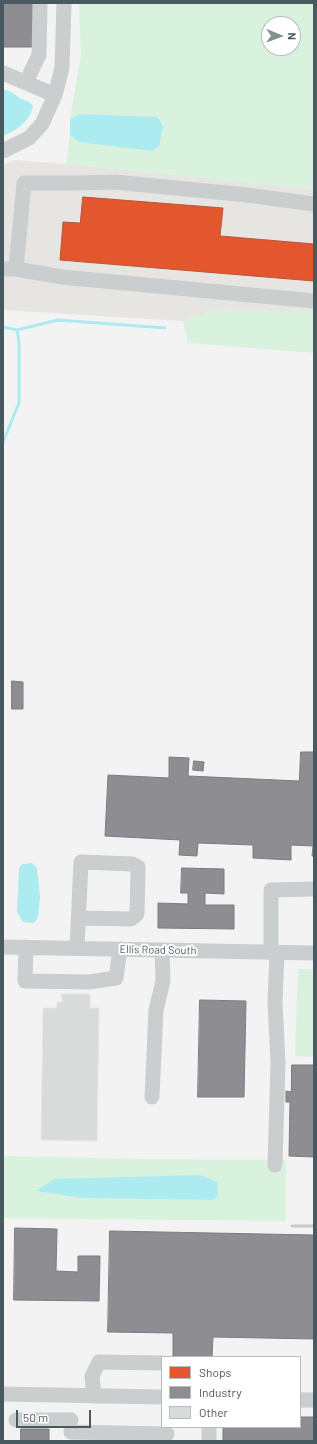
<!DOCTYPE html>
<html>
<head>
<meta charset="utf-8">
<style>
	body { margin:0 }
	#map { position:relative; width:317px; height:1444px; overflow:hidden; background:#f3f3f3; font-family:Barlow,sans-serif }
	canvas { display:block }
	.frame { position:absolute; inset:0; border:4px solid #495960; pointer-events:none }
	.legend { position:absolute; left:161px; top:1356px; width:140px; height:72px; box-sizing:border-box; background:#fff; border:1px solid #b6bdbf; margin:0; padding:5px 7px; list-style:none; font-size:12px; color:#495960 }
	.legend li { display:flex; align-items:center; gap:8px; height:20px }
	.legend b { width:20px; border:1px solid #b6bdbf }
	.north { position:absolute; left:261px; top:16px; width:40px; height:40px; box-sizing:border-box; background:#fff; border:1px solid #b6bdbf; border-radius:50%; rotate:91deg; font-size:11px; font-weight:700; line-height:16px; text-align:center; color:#495960 }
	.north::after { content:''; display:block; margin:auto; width:14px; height:18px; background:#848f93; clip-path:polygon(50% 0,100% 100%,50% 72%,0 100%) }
	.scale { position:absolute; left:16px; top:1410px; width:75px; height:18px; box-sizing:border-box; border:2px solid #495960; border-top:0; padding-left:5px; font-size:12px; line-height:14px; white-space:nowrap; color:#495960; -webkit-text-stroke:3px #fff; paint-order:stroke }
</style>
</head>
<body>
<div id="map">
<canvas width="317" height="1444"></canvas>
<div class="frame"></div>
<ul class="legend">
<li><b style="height:11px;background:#e4572e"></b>Shops</li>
<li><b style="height:11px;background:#8d8d92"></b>Industry</li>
<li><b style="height:11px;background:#d9dbdb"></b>Other</li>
</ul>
<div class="north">N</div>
<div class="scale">50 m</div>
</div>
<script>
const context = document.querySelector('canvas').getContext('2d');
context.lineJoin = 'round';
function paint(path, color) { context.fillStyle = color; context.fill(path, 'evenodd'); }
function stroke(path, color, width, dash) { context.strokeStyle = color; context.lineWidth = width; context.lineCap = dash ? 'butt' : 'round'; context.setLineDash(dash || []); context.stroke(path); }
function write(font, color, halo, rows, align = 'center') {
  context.font = font + ' Barlow,sans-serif'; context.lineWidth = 4; context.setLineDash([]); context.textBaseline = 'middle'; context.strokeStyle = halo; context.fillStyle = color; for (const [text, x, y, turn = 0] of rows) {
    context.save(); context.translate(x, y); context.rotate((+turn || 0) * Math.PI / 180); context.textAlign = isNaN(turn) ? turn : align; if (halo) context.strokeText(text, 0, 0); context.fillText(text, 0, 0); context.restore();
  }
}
paint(new Path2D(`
	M14,160L66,164L314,189V313L215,310L183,321L3,310V165Z`), '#e6e5e2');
paint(new Path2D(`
	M79,3H314V189L66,164L70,135L79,142L163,126L156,117L80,114L70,119L81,55ZM269,24H293V48H269Z
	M215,310L314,313V353L188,343L183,321Z
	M298,969H314V1057L295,1056Z
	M3,1156L137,1159L286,1160V1221L3,1218ZM36,1191L213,1200L83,1198Z`), '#d8f2de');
paint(new Path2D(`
	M3,89C10,91 13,93 18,97C23,101 29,100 33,106C30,121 17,130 3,136Z
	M80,114L157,117L163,126L159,146L152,151L79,142L70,135V119Z
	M32,863L37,868L40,897L38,917L34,923L23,922L17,912L19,868L22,864Z
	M200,1175L217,1182L218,1196L213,1200L83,1198L36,1191L55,1179Z`), '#acebf0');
const shops = new Path2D(`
	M83,197L223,208L220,236L314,244V281L60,260L63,222L80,223Z`);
paint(shops, '#e4572e');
stroke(shops, '#b6583d', 1);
const industry = new Path2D(`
	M3,3H34L33,47H3Z
	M12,681L23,682V709H12Z
	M301,752H314V856H312L313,846L291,845V860L253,858V845L198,843L197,856L179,855L180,840L105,836L108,775L169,778V757L189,758L188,776L299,781Z
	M194,761L204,762L203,771L193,770Z
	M182,868L224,869V894L205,893V905H234V929L158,928V903L188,904V893H181Z
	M200,1000L246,1001L244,1097H198Z
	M292,1065H314V1157L289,1156L290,1102H286V1091L291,1092Z
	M15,1228L57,1229L56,1271L78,1272V1256H100L99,1301L14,1300Z
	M110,1231L314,1235V1339L213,1337L212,1357L173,1356V1333L108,1332Z
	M300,1417H314V1441H223V1427H300Z
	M21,1429H49V1441H21Z`);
paint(industry, '#8d8d92');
stroke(industry, '#797d83', 1);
stroke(new Path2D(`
	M3,327L17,330L19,342V403L3,442
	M17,330L58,320L165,328`), '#acebf0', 3);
const building = new Path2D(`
	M62,994H90V1008H99L97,1141L41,1140L43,1008H57V1002H62Z`);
paint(building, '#d9dbdb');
stroke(building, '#e4e5e6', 1);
stroke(new Path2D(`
	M3,73L55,95
	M26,82L39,55L40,3
	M3,151L29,138L42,124L55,95L62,68L64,3
	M3,269H16L62,277L314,301
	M16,269L24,183H75L115,182L247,195L314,204
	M3,947L314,953
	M26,947L25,981L89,982L116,978L120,949
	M77,948L81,862L132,864L138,867L137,914L131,919L79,918
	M271,953V890L314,889
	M152,1097L156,1010L163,981L162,950
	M275,1165L278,1063L275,1002L277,953
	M3,1394L162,1397
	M94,1396L92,1376L99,1362L162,1363
	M300,1400H314
	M16,1420H71
	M71,1432L167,1434
	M209,1441V1427`), '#cacecf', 15);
stroke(new Path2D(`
	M292,1226H314`), '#c6c8c9', 3);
write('11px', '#495960', '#fff', [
	["Ellis Road South",158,950,1]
]);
</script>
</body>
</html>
